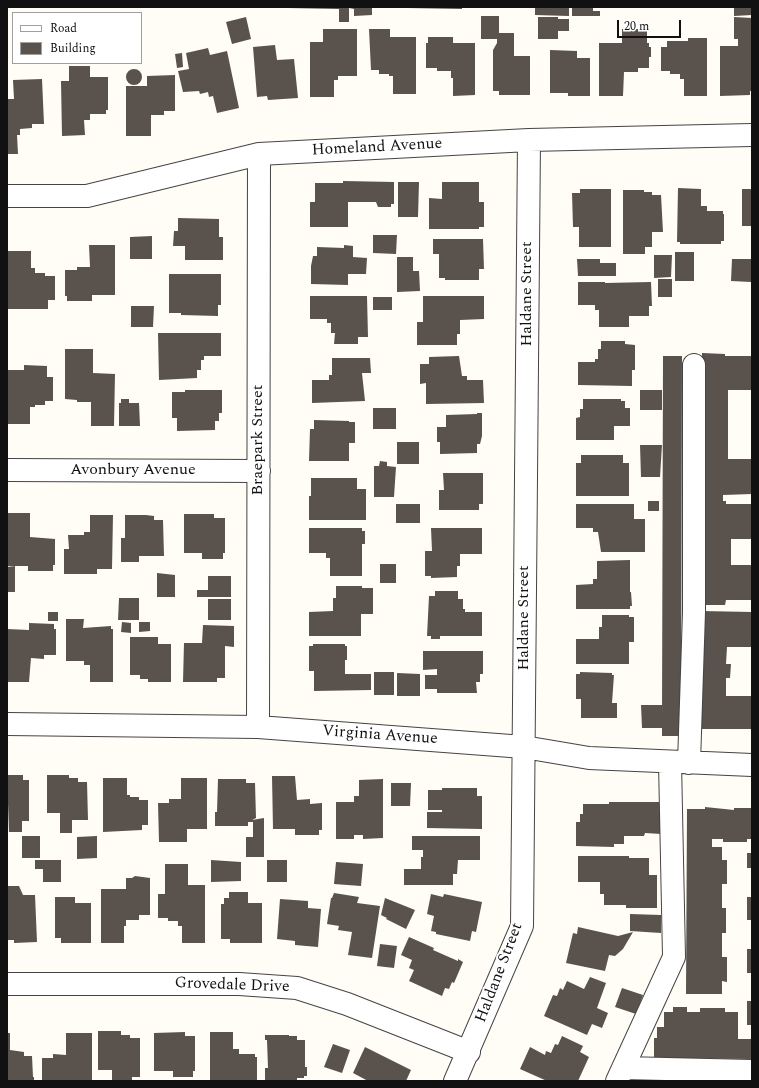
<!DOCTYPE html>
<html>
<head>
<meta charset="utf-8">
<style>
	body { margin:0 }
	#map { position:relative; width:759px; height:1088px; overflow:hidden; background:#fffdf5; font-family:Spectral,serif }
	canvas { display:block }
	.frame { position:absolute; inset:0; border:8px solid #111; pointer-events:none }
	.legend { position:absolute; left:12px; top:12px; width:130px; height:52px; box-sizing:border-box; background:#fff; border:1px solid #a0a0a0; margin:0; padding:5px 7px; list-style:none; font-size:12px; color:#111 }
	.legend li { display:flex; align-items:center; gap:8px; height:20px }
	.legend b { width:20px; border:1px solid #a0a0a0 }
	.scale { position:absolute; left:617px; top:20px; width:64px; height:18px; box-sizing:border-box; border:2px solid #111; border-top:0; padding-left:5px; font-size:12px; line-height:14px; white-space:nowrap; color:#111; -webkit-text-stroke:3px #fff; paint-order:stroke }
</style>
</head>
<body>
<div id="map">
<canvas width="759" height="1088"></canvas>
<div class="frame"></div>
<ul class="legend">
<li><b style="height:5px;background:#fff"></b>Road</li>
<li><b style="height:11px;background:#5a524d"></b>Building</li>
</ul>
<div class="scale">20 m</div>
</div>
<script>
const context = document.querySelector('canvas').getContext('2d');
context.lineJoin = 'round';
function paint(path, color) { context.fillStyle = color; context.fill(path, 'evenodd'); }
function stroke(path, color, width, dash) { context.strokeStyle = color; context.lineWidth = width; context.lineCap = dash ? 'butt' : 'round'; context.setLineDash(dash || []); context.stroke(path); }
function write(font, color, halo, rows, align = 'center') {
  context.font = font + ' Spectral,serif'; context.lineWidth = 4; context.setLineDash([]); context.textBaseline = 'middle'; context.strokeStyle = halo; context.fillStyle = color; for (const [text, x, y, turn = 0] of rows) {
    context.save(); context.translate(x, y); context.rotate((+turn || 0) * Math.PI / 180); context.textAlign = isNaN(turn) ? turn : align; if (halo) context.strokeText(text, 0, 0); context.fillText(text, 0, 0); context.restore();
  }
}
paint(new Path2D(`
	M236,7H372V15L354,16V9L349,8V22H339V9Z
	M407,7H462V9L407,8Z
	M535,7H569V16L535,15Z
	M572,7H593V11H600V16H572Z
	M734,7H752V15L734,16Z
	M481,16H499V33H514V56H530V95H499V91H493V50L497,43V39H481Z
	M246,17L251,39L232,44L226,22Z
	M538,17H558V19H569V31H558V39H538Z
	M734,17L752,18V91H750V95L720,96V46H738V39H734Z
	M323,29H357V76H338V80H334V97H310V42H323Z
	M369,29H390V37H416V94H393V76H389V74H379V70H371Z
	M622,29H647V43H649V47H651V57H649V68H638V72H624L623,96H599V43H622Z
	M428,37H453V43H475V95L453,96V78H451V71H437V68H426V43H428Z
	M688,38H707V96H684V79H680V74H670V71H661V47H667V41H688Z
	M275,45L277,60L294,59L298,98L268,100L267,96L257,97L253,47Z
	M208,48L210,55L227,51L239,108L217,113L213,96L209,97L208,92L200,94L199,91L183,92L178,71L189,69L186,53Z
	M550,50L577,51V58H590V96H568V93H550Z
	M182,53L183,67L177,68L175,54Z
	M69,66H90V77H108V110H106V114H90V120H84L85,135L62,136L61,81H69Z
	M126 77a8 8 0 1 1 16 0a8 8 0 1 1-16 0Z
	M175,75V111H164V115H151V136H126V86H147V76Z
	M42,79L44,124H32V128L20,129V135H17L18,154H7V99H14L13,80Z
	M343,181L394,182V204H391V207H378L376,202H348V227H310V202H315V183H343Z
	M398,182H419L418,217H398Z
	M442,182H479V202H484V227H479V229H429V198L442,199Z
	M678,188L701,189V206H707V211H723V214H724V241H721V244H680V242H677Z
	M580,189H611V247H579V227H573L572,193H580Z
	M742,189H752V226H742Z
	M623,190H644V192H652V195H661L663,232H652V247H645V254H623Z
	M178,218L219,219V237H223V260H185V246H173L174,231H178Z
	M373,235H397L396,254L373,253Z
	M152,236V259H130V237Z
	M433,239H483L484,269H479V280H445V278H439V254H433Z
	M89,245H115V295H92V301H67V296H65V270H77V267H90Z
	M344,245L353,246V257L367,258L366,274H348V285L311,284V266L313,256H317V247L344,248Z
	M8,251H31V268H35V273H45V276H55V300H48V309H8Z
	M675,252H694V281H675Z
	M654,255H672L671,277L654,278Z
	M397,257H413V271H419L420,291L397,292Z
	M577,259H600V263H616V276H578Z
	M732,259H752L751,282L731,281Z
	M169,274H221V305H218V316L181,315V313H169Z
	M658,279H672V297H658Z
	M578,282H605V283L651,282L652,306H649V316H629V327H599V310H595V305H578Z
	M310,296H367L368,337H358V344H334L335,333H331V323H327V319H310Z
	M423,296H484V319L460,320V334H457V345H417V322H423Z
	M373,297H392V310H373Z
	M131,306H154L153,327H131Z
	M158,333H221V356H204V360H201V370H197V378L159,380Z
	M601,341H625V344L635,345V370H632V386L578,385V362H595V359H598V349H601Z
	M65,349H93V373L115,374L114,426H91V402H77V400L65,399Z
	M702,353L725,354V356H752V390H728V459H752V494L723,495V501H726V504H752V539H731V565H752V600H726L725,605H704Z
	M459,356L462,376H467V380H483L484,403L426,404V383L420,384V364H429V357Z
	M663,356H682L681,736H662V728H642L641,705H662V720Z
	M332,358H370L371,373H362L365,401L312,403V380H329V375H332Z
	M24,365L47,366V377H53V401H45V405H35V407H30V424H7L8,370H24Z
	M185,390H222V413H219V421H215V430L177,431V418H172V392H185Z
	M640,390H662V410H640Z
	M121,399H129V403H139L140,426H119V403H121Z
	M583,399H621V401H625V408H630V426H614V440H576V418L580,417V409H583Z
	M373,408H396V429H373Z
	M477,413H482V436L480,444H477V453L440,454V442H437V427H446V415L477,414Z
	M314,420L349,421V422H355V443H349V461H309L310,429H314Z
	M397,442H419V464H397Z
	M640,445H662L660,477H641Z
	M581,455H623V463H629V496H576V463H581Z
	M380,461L387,462V466L396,467L394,497H374V466H379Z
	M443,473H483V504H479V510H439V490H444Z
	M311,478H357V489H366V520H309V496H311Z
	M648,501H659V511H648Z
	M396,504H420V523H396Z
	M576,504H634V519H645V552H601L598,532H593V528H576Z
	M7,513H30V537L55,539V565H53V571H28V566H7Z
	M184,514H214V518H225V553H223V559H202V553H184Z
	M90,515H113L112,569H97V574H64V549H69L68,535H84V532H90Z
	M125,515H146L154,516V520H163L164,556H139V562H121V538H125Z
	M309,528H362V531H365V544H362V576H330V558H326V553H309Z
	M431,528H482V554H460V566H457V577L431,578V576H425V551H432Z
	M630,560V592H631L632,606H630V609H576V585L593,584V579H597V561Z
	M380,564H396V583H380Z
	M15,566V592H7V567Z
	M157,573L175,575V597H157Z
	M208,576H231V597H197V590H208Z
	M336,586H362V588H373V614H361V636H309V612L333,611V598H336Z
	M435,591H458V599H463V609H465V612H482V636H440V639H431V636H427L429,596H435Z
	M119,598H139V620H118Z
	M208,599H231V620H208Z
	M701,611L752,612V647H727L726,664H731L730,678H726V696H752V729H700Z
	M48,612H58V621H48Z
	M602,615H629V617H634V642H629V664H576V639H599V627H602Z
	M66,619H84L83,628L111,626V629H113V682H90V665H84V661H66Z
	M122,622L131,623V633L121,632Z
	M139,622H150V631L139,632Z
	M29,623L54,624V629H56V655H44V659L31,658L29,682H7V629L29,630Z
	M203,625L234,626V647L225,646V678H217V682H183L184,643H202Z
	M130,637H158V644H171V682H148V679H140V675H130Z
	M313,644H345V646H347V660H345V674H371V690L314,691V671H309V646H313Z
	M423,651H483V674H480V682H476L477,693H437V689H425V675H437V669L423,670Z
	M374,672H394V695H374Z
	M580,672L612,673V675H614L612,703H617V718H581V699H576V674H580Z
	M397,673L420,674V696H397Z
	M7,775H23V780H29V821H22V832H9Z
	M47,775H69V778H78V782H87L88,820H72V833H60V813H47Z
	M272,776H295L297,800L310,799V804L322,803V830H319V835H295V829H273Z
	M103,778H127V795H130V797H139V800H148V825H142V830L103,832Z
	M181,778H207V829H187V842H159L158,803H169V799H181Z
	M218,779H246V783H255L256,818L252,820L264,818V857H246V837H253V822H248V826H215V812H217Z
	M383,779V838L363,839V835H354V839H336V802H354V796H359V780Z
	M391,783H411L410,806H391Z
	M442,788H477V796H482V829L427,828V812H442V810H428V790H442Z
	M609,802H661V834L645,833L644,836H624V844H614V847L576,846V822H580V814H583V804H609Z
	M705,807L734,810V808H752V839H747V842H723V839H712V847H722V860H727V884H722V908H726V933H722V957H727V982L722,981V994H686L687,809H705Z
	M22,836H40V858H22Z
	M97,836V858L77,859V837Z
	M412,836H480V860H458L457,874H453V885H404V869H421V857H423V850H412Z
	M747,853H752V868H747Z
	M578,856H629V858H649V875H657V908H626V905H604V894H600V882H578Z
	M35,860H61V882H43V869H35Z
	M211,860L241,862V881L211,882Z
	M267,860H287V882H267Z
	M336,862L363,864L361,886L334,884Z
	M165,864H188V885H205V943H182V926H178V921H168V918H158V894H165Z
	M135,876L150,878V915H139V920H126V926H124V943H101V889H126V878H132Z
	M7,886H19L23,895H35L37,942L14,943V940H7Z
	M229,892H248V903H262V943H230V939H221V904H224V898H229Z
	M334,893L359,897L357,903L380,906L372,958L348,955L352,932L338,930L339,926L327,924L331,898H332Z
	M431,894L443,897L444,894L482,902L476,932L472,931L470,941L436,934V932L431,931L434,916L427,914Z
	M55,897H75V903H91V943H61V938H55Z
	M747,897H752V920H747Z
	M385,898L415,910L406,929L386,919L387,918L381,915Z
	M280,899L308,901V908L321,909L318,947L295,945V941L277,939Z
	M630,914L661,915V933L630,931Z
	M578,927L618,936L633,932L623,949L615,956L609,955L605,971L566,963L573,933L577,934Z
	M409,937L434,948L433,950L458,961V959L463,962L454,983L452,982L449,989L445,988L442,996L409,981L414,970L409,968L412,960L401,955Z
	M380,944L397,946L394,968L377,966Z
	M747,949H752V973H747Z
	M590,977L606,983L597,1008L608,1013L602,1028L592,1024L587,1035L544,1016L553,995L557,996L560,988L563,990L567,981L584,989Z
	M622,988L643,995L636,1014L615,1007Z
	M747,1001H752V1025H747Z
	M673,1007H687V1012H700V1008H725V1012H738V1039H752V1059L654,1058V1038H657V1027H664V1012H673Z
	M98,1031H121V1035H130V1038H140V1077H132V1081H112V1070H98Z
	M185,1032V1036H195V1071H193V1077H173V1071H154V1033Z
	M210,1032H233V1049H239V1054H255V1057H257V1081H210Z
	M7,1033H10V1050L24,1052V1056H32L33,1077H34V1081H7Z
	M66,1033H92V1081H42V1058H53V1054L66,1055Z
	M265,1035H289V1036H297V1040H305V1067H307V1076H304V1078H297V1081H265V1068H268L267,1040H265Z
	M562,1036L583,1046L580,1052L589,1057L578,1081H547L520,1069L530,1047L545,1055L546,1051L551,1053L555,1044L558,1045Z
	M333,1044L350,1050L342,1073L324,1067Z
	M365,1047L411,1070L406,1081H368L353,1073Z`), '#5a524d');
const minor = new Path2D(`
	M7,196H87L259,154L529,140L752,135
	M7,470L259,471
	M7,724L258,727L524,747L589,758L752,765
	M258,727L259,154
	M689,763L694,612V365
	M7,984H239L297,988L347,1004L469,1052
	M623,1068L752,1071
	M455,1081L522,926L529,140
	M617,1081L674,957L670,762`);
stroke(minor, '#444', 24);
stroke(minor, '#fff', 22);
write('16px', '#111', '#fff', [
	["Homeland Avenue",377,148,-3],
	["Haldane Street",528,294,-90],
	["Braepark Street",259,440,-90],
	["Avonbury Avenue",133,471],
	["Haldane Street",525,618,-90],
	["Virginia Avenue",380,736,4],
	["Haldane Street",500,973,-69],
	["Grovedale Drive",232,986,2]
]);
</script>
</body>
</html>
